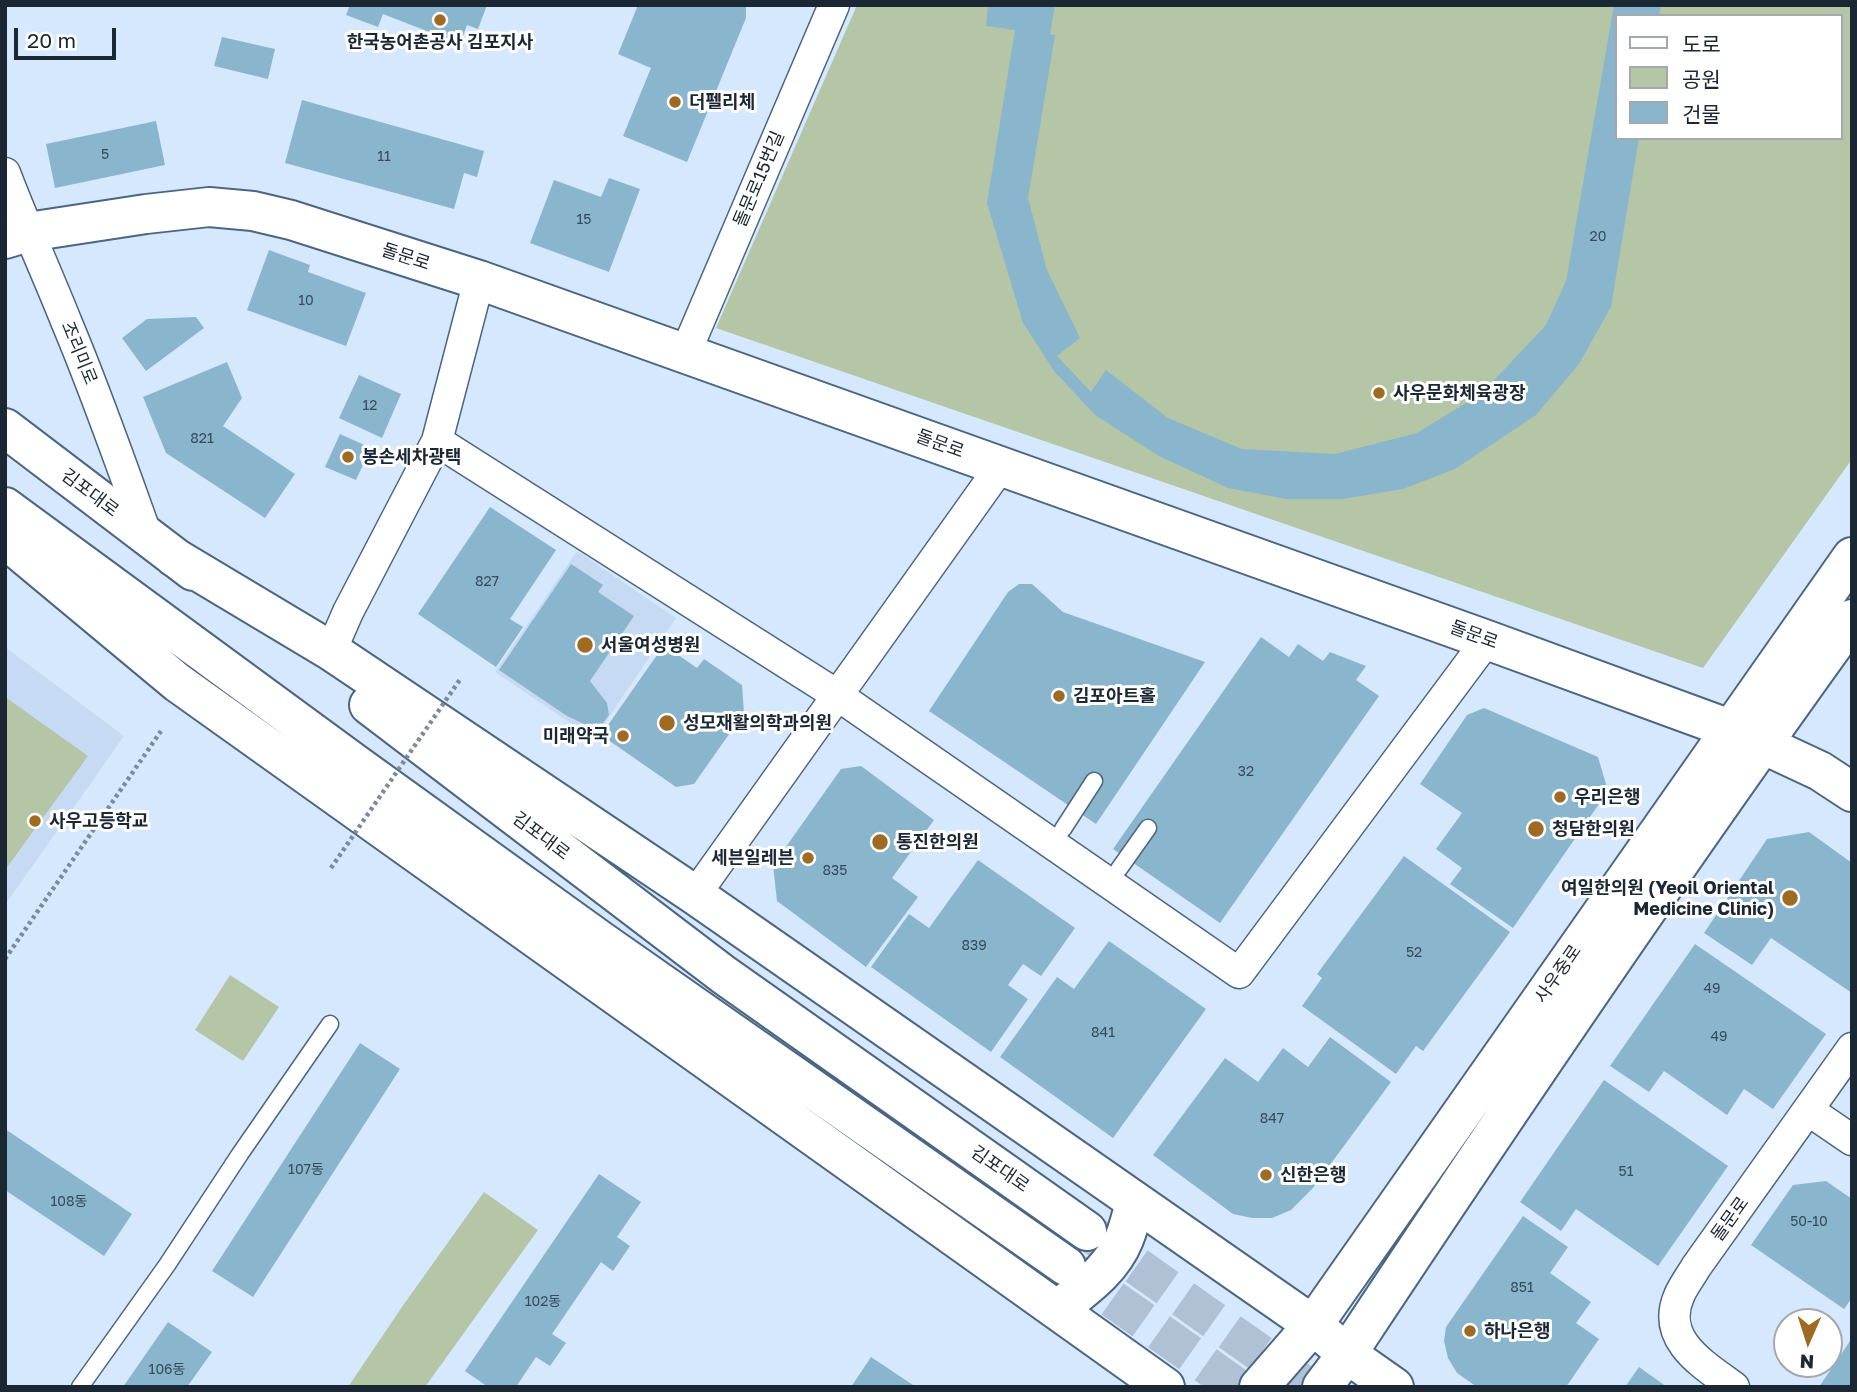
<!DOCTYPE html>
<html>
<head>
<meta charset="utf-8">
<style>
	body { margin:0 }
	#map { position:relative; width:1857px; height:1392px; overflow:hidden; background:#d6e8fd; font-family:"Golos Text","Noto Sans KR",sans-serif }
	canvas { display:block }
	.frame { position:absolute; inset:0; border:7px solid #1b2733; pointer-events:none }
	.legend { position:absolute; left:1615px; top:14px; width:228px; height:126px; box-sizing:border-box; background:#fff; border:2px solid #a4a9ad; margin:0; padding:9px 12px; list-style:none; font-size:21px; color:#1b2733 }
	.legend li { display:flex; align-items:center; gap:14px; height:35px }
	.legend b { width:35px; border:2px solid #a4a9ad }
	.north { position:absolute; left:1773px; top:1308px; width:70px; height:70px; box-sizing:border-box; background:#fff; border:2px solid #a4a9ad; border-radius:50%; rotate:183deg; font-size:19px; font-weight:700; line-height:28px; text-align:center; color:#1b2733 }
	.north::after { content:''; display:block; margin:auto; width:24px; height:32px; background:#9f6b23; clip-path:polygon(50% 0,100% 100%,50% 72%,0 100%) }
	.scale { position:absolute; left:14px; top:28px; width:102px; height:32px; box-sizing:border-box; border:4px solid #1b2733; border-top:0; padding-left:9px; font-size:21px; line-height:24px; white-space:nowrap; color:#1b2733; -webkit-text-stroke:5px #fff; paint-order:stroke }
</style>
</head>
<body>
<div id="map">
<canvas width="1857" height="1392"></canvas>
<div class="frame"></div>
<ul class="legend">
<li><b style="height:9px;background:#fff"></b>도로</li>
<li><b style="height:19px;background:#b4c6a5"></b>공원</li>
<li><b style="height:19px;background:#8ab6cd"></b>건물</li>
</ul>
<div class="north">N</div>
<div class="scale">20 m</div>
</div>
<script>
const context = document.querySelector('canvas').getContext('2d');
context.lineJoin = 'round';
function paint(path, color) { context.fillStyle = color; context.fill(path, 'evenodd'); }
function stroke(path, color, width, dash) { context.strokeStyle = color; context.lineWidth = width; context.lineCap = dash ? 'butt' : 'round'; context.setLineDash(dash || []); context.stroke(path); }
function write(font, color, halo, rows, align = 'center') {
  context.font = font + ' "Golos Text","Noto Sans KR",sans-serif'; context.lineWidth = 6; context.setLineDash([]); context.textBaseline = 'middle'; context.strokeStyle = halo; context.fillStyle = color; for (const [text, x, y, turn = 0] of rows) {
    context.save(); context.translate(x, y); context.rotate((+turn || 0) * Math.PI / 180); context.textAlign = isNaN(turn) ? turn : align; if (halo) context.strokeText(text, 0, 0); context.fillText(text, 0, 0); context.restore();
  }
}
paint(new Path2D(`
	M577,551L676,618L594,739L495,672Z
	M5,647L124,736L5,905Z`), '#c6dbf3');
paint(new Path2D(`
	M857,5H1852V459L1703,668L716,328ZM1617,16H1841V138H1617Z
	M5,697L88,756L5,870Z
	M230,975L279,1007L243,1061L195,1030Z
	M484,1192L538,1230L425,1387H348L404,1304Z`), '#b4c6a5');
paint(new Path2D(`
	M350,5H487L478,29L467,25L460,44L383,14L378,27L346,15Z
	M638,5H746V18L687,162L623,136L651,68L618,54Z
	M988,5H1055L1050,34L1055,35L1028,198L1047,270L1080,338L1057,356L1091,392L1106,370L1168,418L1242,449L1335,454L1417,433L1482,393L1546,325L1566,281L1614,5H1661L1659,16H1617V138H1639L1611,307L1579,364L1536,415L1455,469L1403,489L1343,499H1286L1228,488L1159,456L1095,415L1054,371L1023,323L987,203L1015,30L986,26Z
	M222,37L275,49L268,79L214,66Z
	M302,100L484,151L477,177L464,173L454,209L285,163Z
	M156,121L165,165L55,188L46,144Z
	M609,178L640,189L609,272L530,243L554,180L601,197Z
	M269,250L310,265L308,272L366,293L346,346L247,310Z
	M196,317L204,328L146,371L122,338L147,319Z
	M227,362L242,398L223,426L295,474L265,518L166,453L143,397Z
	M359,375L401,394L382,438L339,418Z
	M340,434L371,448L356,480L325,467Z
	M490,507L556,550L510,619L523,627L496,667L418,614Z
	M571,564L603,585L598,592L634,616L590,681L607,703L609,715L603,723L584,724L567,716L499,670Z
	M1019,584H1032L1063,612L1205,662L1096,824L929,711L1008,592Z
	M1261,637L1289,657L1298,644L1323,661L1330,652L1366,666L1356,680L1379,696L1220,923L1113,849Z
	M664,645L697,668L704,659L742,685L744,713L694,784L676,787L601,735Z
	M1484,708L1598,757L1608,791L1513,928L1450,884L1462,868L1436,849L1462,813L1420,784L1467,715Z
	M861,766L934,820L892,878L918,897L866,967L777,901L773,865L841,769Z
	M1809,832L1852,863V993L1771,938L1752,965L1704,933L1767,839Z
	M1404,856L1510,932L1423,1051L1416,1046L1396,1074L1302,1006L1322,978L1317,974Z
	M978,860L1075,928L1041,976L1023,964L1008,985L1028,999L991,1052L871,967L909,914L929,928Z
	M1109,941L1206,1009L1113,1138L1000,1057L1057,977L1074,989Z
	M1695,944L1826,1034L1773,1109L1744,1089L1727,1115L1664,1071L1649,1092L1610,1066Z
	M1330,1037L1391,1082L1313,1188L1291,1210L1272,1218H1252L1233,1214L1153,1155L1225,1058L1258,1082L1283,1048L1308,1067Z
	M360,1043L400,1069L253,1297L212,1271Z
	M1604,1080L1728,1166L1658,1266L1576,1209L1561,1231L1520,1202Z
	M5,1129L132,1214L104,1256L5,1190Z
	M599,1174L641,1202L617,1237L630,1246L613,1271L601,1262L552,1334L566,1343L550,1366L536,1357L516,1387H488L465,1371Z
	M1826,1181L1852,1199V1298L1844,1309L1751,1245L1793,1185Z
	M1523,1216L1568,1247L1550,1273L1591,1302L1576,1323L1599,1339L1566,1387H1477L1457,1373L1448,1358L1444,1341L1446,1327Z
	M168,1322L212,1352L187,1387H123Z
	M1852,1338V1387H1819Z
	M871,1357L916,1387H851Z
	M1639,1367L1667,1387H1625Z`), '#8ab6cd');
stroke(new Path2D(`
	M1090,1233L1308,1387
	M1066,1266L1237,1387`), '#b1c1d5', 38, [38, 19]);
const lane = new Path2D(`
	M1063,829L1094,781
	M1119,869L1148,828
	M80,1387L167,1265L240,1154L330,1024`);
const street = new Path2D(`
	M5,173C24,223 46,271 66,321C96,392 121,464 147,536
	M685,354L834,5
	M437,441L837,695L1239,973L1487,640
	M331,651L348,612L437,441L479,280
	M695,895L1001,466
	M1808,1110L1852,1140
	M1734,1387C1704,1365 1660,1340 1679,1296C1683,1286 1691,1276 1696,1267L1852,1048`);
const secondary = new Path2D(`
	M5,239L28,232L146,214L209,207L253,211L291,220L479,280L1487,640L1730,729L1820,771L1852,792
	M5,428L193,571
	M5,507L354,763L601,941L1066,1266
	M5,539L178,683L1165,1387
	M174,557L331,651L695,895L1313,1325L1347,1354L1394,1387
	M369,705L724,975L1087,1231
	M1057,1310C1083,1289 1111,1271 1124,1239C1129,1227 1132,1214 1135,1202
	M1259,1387L1313,1325L1852,557
	M1322,1387L1347,1354C1511,1106 1678,860 1852,619`);
stroke(lane, '#4b6683', 19);
stroke(street, '#4b6683', 33);
stroke(secondary, '#4b6683', 42);
stroke(new Path2D(`
	M5,959L161,731`), '#7c8b9c', 4.5, [3.5, 3.5]);
stroke(lane, '#fff', 16);
stroke(street, '#fff', 30);
stroke(secondary, '#fff', 38);
stroke(new Path2D(`
	M331,868L461,678`), '#7c8b9c', 4.5, [3.5, 3.5]);
for (const [x, y, r, color] of [
	[440,20,7,"#9f6b23"],
	[675,102,7,"#9f6b23"],
	[1379,393,7,"#9f6b23"],
	[348,457,7,"#9f6b23"],
	[585,645,9,"#9f6b23"],
	[1059,696,7,"#9f6b23"],
	[667,723,9,"#9f6b23"],
	[623,736,7,"#9f6b23"],
	[1560,797,7,"#9f6b23"],
	[35,821,7,"#9f6b23"],
	[1536,829,9,"#9f6b23"],
	[880,842,9,"#9f6b23"],
	[808,858,7,"#9f6b23"],
	[1790,898,9,"#9f6b23"],
	[1266,1175,7,"#9f6b23"],
	[1470,1331,7,"#9f6b23"]
]) { const dot = new Path2D(); dot.arc(x, y, r, 0, 2 * Math.PI); context.fillStyle = color; context.fill(dot); stroke(dot, '#fff', 2.5); }
write('14px', '#374b5a', null, [
	["5",105,155],
	["11",384,157],
	["15",584,220],
	["20",1598,237],
	["10",306,301],
	["12",370,406],
	["821",202,439],
	["827",487,582],
	["32",1246,772],
	["835",835,871],
	["839",974,946],
	["52",1414,953],
	["49",1712,989],
	["841",1103,1033],
	["49",1719,1037],
	["847",1272,1119],
	["107동",306,1170],
	["51",1626,1172],
	["108동",69,1202],
	["50-10",1809,1222],
	["851",1522,1288],
	["102동",543,1302],
	["106동",167,1370]
]);
write('bold 18px', '#1b2733', '#fff', [
	["한국농어촌공사 김포지사",440,42,"center"],
	["더펠리체",689,102],
	["사우문화체육광장",1393,393],
	["봉손세차광택",362,457],
	["서울여성병원",601,645],
	["김포아트홀",1073,696],
	["성모재활의학과의원",683,723],
	["미래약국",609,736,"right"],
	["우리은행",1574,797],
	["사우고등학교",49,821],
	["청담한의원",1552,829],
	["통진한의원",896,842],
	["세븐일레븐",794,858,"right"],
	["여일한의원 (Yeoil Oriental",1774,888,"right"],
	["Medicine Clinic)",1774,909,"right"],
	["신한은행",1280,1175],
	["하나은행",1484,1331]
], 'left');
write('18px', '#1b2733', '#fff', [
	["돌문로15번길",759,179,-67],
	["돌문로",406,257,18],
	["조리미로",79,353,68],
	["돌문로",940,444,20],
	["김포대로",90,493,37],
	["돌문로",1474,635,20],
	["김포대로",541,836,37],
	["사우중로",1558,974,-55],
	["김포대로",1000,1169,35],
	["돌문로",1730,1219,-54]
]);
</script>
</body>
</html>
